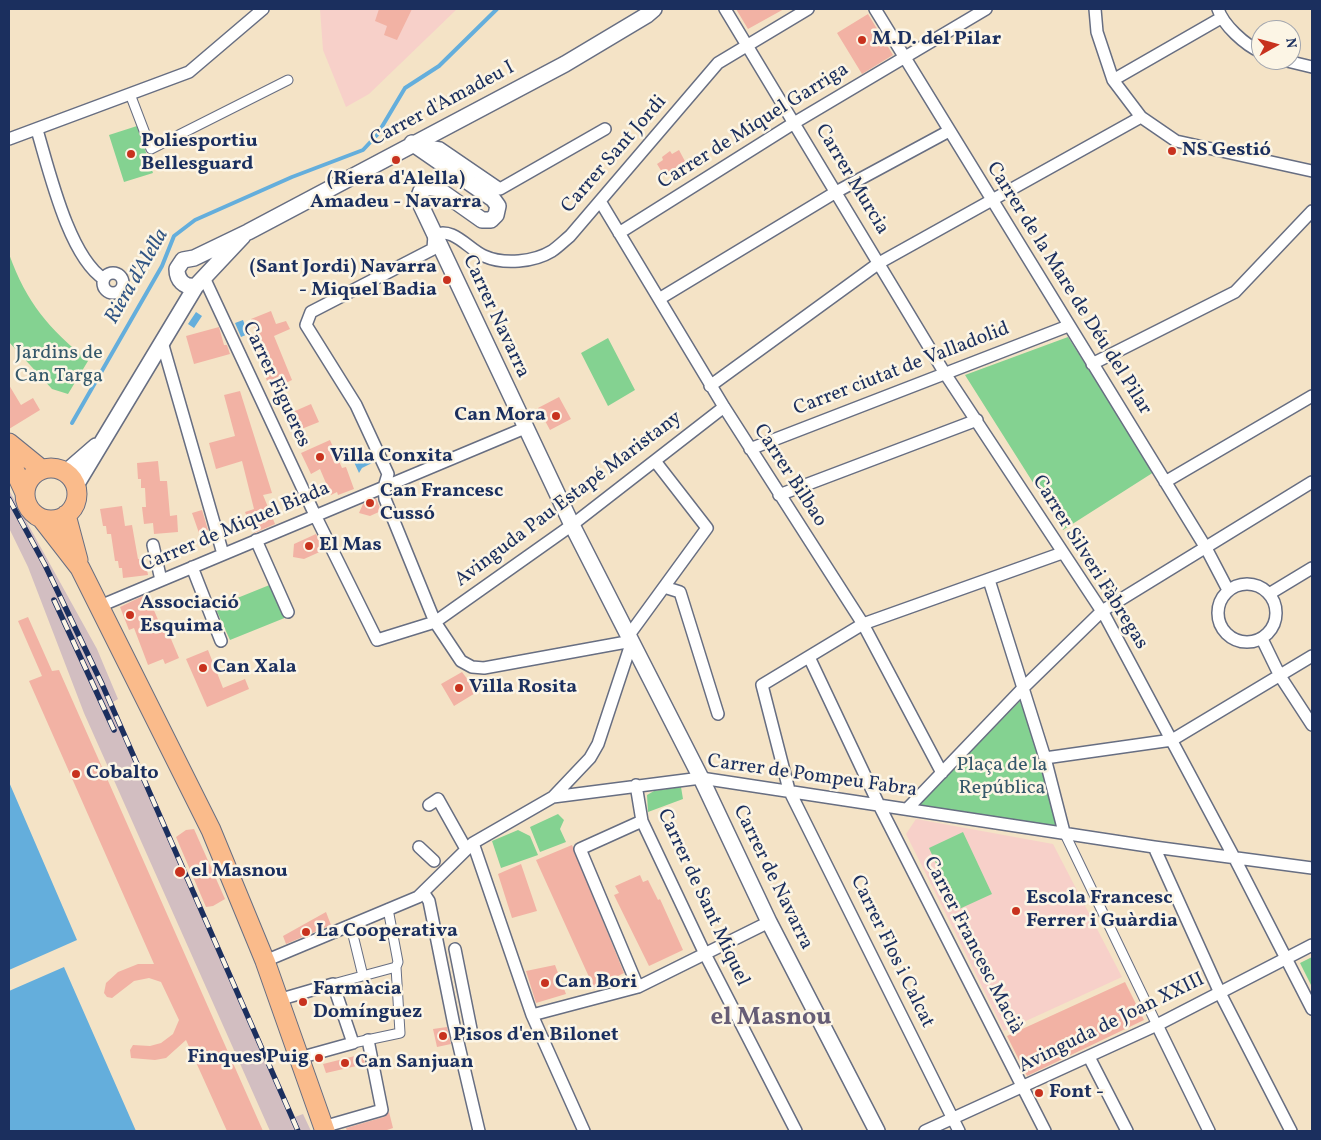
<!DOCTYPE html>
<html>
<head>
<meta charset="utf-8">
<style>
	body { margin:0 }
	#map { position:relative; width:1321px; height:1140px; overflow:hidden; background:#f4e3c6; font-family:Vollkorn,serif }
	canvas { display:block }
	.frame { position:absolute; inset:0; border:10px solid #1b2f5e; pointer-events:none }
	.north { position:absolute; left:1251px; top:20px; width:50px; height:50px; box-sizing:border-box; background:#fcf5e5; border:1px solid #a2a6af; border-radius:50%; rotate:83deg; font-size:14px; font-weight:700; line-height:20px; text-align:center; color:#1b2f5e }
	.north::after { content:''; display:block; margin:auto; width:18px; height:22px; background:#c8321e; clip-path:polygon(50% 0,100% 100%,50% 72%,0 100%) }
</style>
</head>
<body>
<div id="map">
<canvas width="1321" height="1140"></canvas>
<div class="frame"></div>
<div class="north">N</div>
</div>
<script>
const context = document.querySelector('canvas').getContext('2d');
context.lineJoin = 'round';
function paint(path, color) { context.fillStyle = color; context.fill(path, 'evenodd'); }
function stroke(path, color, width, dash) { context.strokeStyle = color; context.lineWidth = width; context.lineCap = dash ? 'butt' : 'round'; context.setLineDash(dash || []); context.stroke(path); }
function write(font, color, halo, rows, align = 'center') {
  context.font = font + ' Vollkorn,serif'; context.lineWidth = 5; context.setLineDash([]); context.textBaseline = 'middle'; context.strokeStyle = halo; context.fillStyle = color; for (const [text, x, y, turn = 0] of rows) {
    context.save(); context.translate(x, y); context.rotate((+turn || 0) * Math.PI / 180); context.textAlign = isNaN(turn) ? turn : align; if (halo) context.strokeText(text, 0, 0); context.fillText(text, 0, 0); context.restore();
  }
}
paint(new Path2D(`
	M320,9H457L369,94L346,107L323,50Z
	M916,819L1053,844L1122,977L1004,1031L906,834Z`), '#f7d0c9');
paint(new Path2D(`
	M9,490L97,649L118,699L113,702L295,1117L303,1114L311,1131H270L84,713L28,567L9,528Z`), '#d2bec1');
paint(new Path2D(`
	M137,126L153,173L124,182L109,135Z
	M9,254C27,304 48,327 88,361L68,394L52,389L9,342Z
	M1068,337L1154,472L1063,530L965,375Z
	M608,338L635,390L608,406L581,353Z
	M272,584L287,617L230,640L215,607Z
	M1021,700L1058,826L918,806Z
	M681,787L683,799L648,812L647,795L654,791Z
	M558,814L564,820L560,829L566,842L540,852L530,827Z
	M518,830L530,836L538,855L501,868L492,841Z
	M963,832L992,894L957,910L929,848Z
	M1312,957V987L1300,963Z`), '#84d291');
paint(new Path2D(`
	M196,312L202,316L194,328L188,324Z
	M243,320L248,334L241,337L235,323Z
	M369,456L372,463L362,468L359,473L354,462Z
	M9,782L77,940L9,970Z
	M64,967L136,1131H9V991Z`), '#64aedc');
stroke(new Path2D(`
	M72,423L162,266L174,236L195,220L292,177L363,150L377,135L405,88L439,66L497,9`), '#64aedc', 4);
paint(new Path2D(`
	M379,9H412L397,40L384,35L387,26L375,21Z
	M736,9H784L748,29Z
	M868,14L893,55L862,74L837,33Z
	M679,150L687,165L665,177L657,164L663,160L662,157L670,151L672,154Z
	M271,311L276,324L286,321L290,329L274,336L292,380L275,388L267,381L257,352L264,348L251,319Z
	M219,327L224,345H227L230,354L194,364L186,336Z
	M9,385L21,405L33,398L40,410L9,429Z
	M240,391L272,493L263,495L275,524L254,533L245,512L254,509L242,461L216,469L209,443L235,436L224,395Z
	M559,397L571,419L550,430L538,408Z
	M311,404L319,422L294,432L286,415Z
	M330,440L342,468L346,467L354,489L338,495L337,492L331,495L320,469L311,474L301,453Z
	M158,461L160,481H167L170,516L177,515L178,532L154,534L153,523L144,524L142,507H146L145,488H141V479H138L137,463Z
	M376,498L381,511L370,516L359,513L363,504Z
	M122,506L125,526L132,525L138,559L145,558L148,575L123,578L122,568H119L118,561H115L111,534H107L106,526H103L100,509Z
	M202,510L208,530L199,533L192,513Z
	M316,534L324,550L304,559L293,557L294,544Z
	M147,594L162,629L166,627L179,658L165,664L163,659L148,665L134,628L129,630L120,607Z
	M28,617L52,671L59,670L263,1131H227L186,1040L166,1058L155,1060L131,1058L130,1050L133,1045L150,1046L161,1043L173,1034L179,1020L161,982L149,978L134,981L112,998L107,997L104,993L106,983L118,972L138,964H154L29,681L42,676L18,621Z
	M208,650L223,688L245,679L249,689L207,707L186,659Z
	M462,672L477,692L454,706L441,684Z
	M194,829L225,899L213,906L206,907L176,837L186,830Z
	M572,845L624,973L594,988L536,860Z
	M521,864L537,911L512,918L498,874Z
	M640,875L643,882L648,880L658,900L660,899L683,950L649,966L614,895L619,893L615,886Z
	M326,912L331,925L286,944L283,936Z
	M555,965L566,994L536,1003L526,971Z
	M1125,982L1144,1020L1027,1076L1007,1036Z
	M447,1027L451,1044L437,1047L433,1029Z
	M363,1054L365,1064L326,1073L323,1064Z
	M389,1112L393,1128L384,1131H347L346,1128L384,1117Z`), '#f2b2a4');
const pedestrian = new Path2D(`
	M130,94L151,149L288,80
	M1064,832L1157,1025
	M352,931L362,972
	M333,984L396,967
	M353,1043L400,1033L396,967L398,962L388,909`);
const minor = new Path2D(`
	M725,9L944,372L1105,616L1235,859L1312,1009
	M875,9L1206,548L1228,590
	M1095,9L1097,32L1113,80L1141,117L1176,141L1312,171
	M1218,9C1223,25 1245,45 1261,52
	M1283,60L1312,67
	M1113,80L1221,18
	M37,130C49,170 69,257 104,279
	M9,139L189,72L263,9
	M416,144L440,148L500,189L605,129
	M600,201L724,407L863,624L942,773
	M619,233L794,123L986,9
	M103 283a10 10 0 1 1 20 0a10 10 0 1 1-20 0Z
	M203,280L207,284L315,515L377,640L435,622L572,525L724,407
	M659,299L836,192L949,131
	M162,342L223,554
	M1092,364L1235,292L1312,211
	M710,386L879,263L1141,117
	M750,449L1068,326
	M1165,482L1312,396
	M779,495L977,420
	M256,540L288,612
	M153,545L161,580
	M192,567L221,641
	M989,580L1045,758L1064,832
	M1218 613a29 29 0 1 1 58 0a29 29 0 1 1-58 0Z
	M664,587L680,592L718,714
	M1269,594L1312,568
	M100,606L525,428
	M629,635L707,528L655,461
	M1262,639L1280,676L1312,725
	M809,657L879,805L1045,1131
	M1045,758L1172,740L1312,656
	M636,785L642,821L705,954L796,1131
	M553,797L701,778L1154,847L1312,868
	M429,805L438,799L466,849
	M907,809L1023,688L1102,611L1312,482
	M473,843L532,1015L584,1131
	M419,847L434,861
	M1154,847L1220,993L1291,1131
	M423,892L429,901L454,1025L479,1131
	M455,949L471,1029
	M265,961L418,897L473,843L553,797L590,758L598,744L632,641L484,668L472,667L461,661L435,622L385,499L384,487L388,474L356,405L306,325L311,312L433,249L434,235C453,226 468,249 484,256C504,265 534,262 552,251C558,247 564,241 570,236L718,63L808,9
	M638,987L580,849L642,821
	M278,1000L333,984L353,1043L299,1058
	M532,1015L638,987L769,922
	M1157,1025L1209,1131
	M1089,1057L1127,1131
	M323,1127L382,1110L368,1040
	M925,1131L1157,1025L1312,945
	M959,1131L789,790L762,685L863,624L1062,553`);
const tertiary = new Path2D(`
	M412,143L493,199L498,206L496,215L491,220H482L438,189L429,187L421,191L418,199L572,525L701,778L769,922L877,1131
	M196,286C184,288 177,280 177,269L183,260L194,258L248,232L565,64L647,15L654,9
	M66,472L96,446
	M75,487L196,286L243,236`);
const primary = new Path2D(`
	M9,443L41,469
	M9,458L25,493
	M25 494a26 26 0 1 1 52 0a26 26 0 1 1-52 0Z
	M66,515L78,560
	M42,519L80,568L211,830L265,961L325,1131`);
stroke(pedestrian, '#676e82', 11);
stroke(minor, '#676e82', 14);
stroke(tertiary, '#676e82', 18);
stroke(primary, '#676e82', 21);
stroke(pedestrian, '#fff', 9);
stroke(minor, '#fff', 11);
stroke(tertiary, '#fff', 15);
stroke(primary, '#fabb8b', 19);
const rail = new Path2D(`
	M9,499L45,565L102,684L298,1131
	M54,600L114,730`);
stroke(rail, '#1b2f5e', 5.5);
stroke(rail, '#fcf5e5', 4, [11]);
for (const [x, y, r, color] of [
	[862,40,5,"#c8321e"],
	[1172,151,5,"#c8321e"],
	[131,154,5,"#c8321e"],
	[396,160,5,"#c8321e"],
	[447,280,5,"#c8321e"],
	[556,416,5,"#c8321e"],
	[320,457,5,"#c8321e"],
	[370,503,5,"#c8321e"],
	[309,546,5,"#c8321e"],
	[130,615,5,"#c8321e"],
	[203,668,5,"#c8321e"],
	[459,688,5,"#c8321e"],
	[76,774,5,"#c8321e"],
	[180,872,6,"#c8321e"],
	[1016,911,5,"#c8321e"],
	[306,932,5,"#c8321e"],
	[545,983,5,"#c8321e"],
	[303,1002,5,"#c8321e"],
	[443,1036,5,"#c8321e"],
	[319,1058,5,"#c8321e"],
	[345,1063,5,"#c8321e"],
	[1039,1093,5,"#c8321e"]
]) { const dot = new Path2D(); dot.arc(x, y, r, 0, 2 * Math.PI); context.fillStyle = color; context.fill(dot); stroke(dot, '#fcf5e5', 2); }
write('bold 20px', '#1b2f5e', '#fcf5e5', [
	["M.D. del Pilar",872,40],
	["Poliesportiu",141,142],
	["Bellesguard",141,165],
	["NS Gestió",1182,151],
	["(Riera d'Alella)",396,180,"center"],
	["Amadeu - Navarra",396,203,"center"],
	["(Sant Jordi) Navarra",437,268,"right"],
	["- Miquel Badia",437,291,"right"],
	["Can Mora",546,416,"right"],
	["Villa Conxita",330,457],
	["Can Francesc",380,492],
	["Cussó",380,515],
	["El Mas",319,546],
	["Associació",140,604],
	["Esquima",140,627],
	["Can Xala",213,668],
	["Villa Rosita",469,688],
	["Cobalto",86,774],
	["el Masnou",191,872],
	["Escola Francesc",1026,899],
	["Ferrer i Guàrdia",1026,922],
	["La Cooperativa",316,932],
	["Can Bori",555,983],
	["Farmàcia",313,990],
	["Domínguez",313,1013],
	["Pisos d'en Bilonet",453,1036],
	["Finques Puig",309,1058,"right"],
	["Can Sanjuan",355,1063],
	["Font -",1049,1093]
], 'left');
write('20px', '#1b2f5e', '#fcf5e5', [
	["Carrer d'Amadeu I",443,105,-28],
	["Carrer de Miquel Garriga",754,127,-32],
	["Carrer Sant Jordi",615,155,-49],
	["Carrer Murcia",851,180,59],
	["Carrer de la Mare de Déu del Pilar",1068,289,58],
	["Carrer Navarra",495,317,65],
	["Carrer ciutat de Valladolid",902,370,-21],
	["Carrer Figueres",275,385,65],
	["Carrer Bilbao",789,476,57],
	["Avinguda Pau Estapé Maristany",569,500,-37],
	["Carrer de Miquel Biada",236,528,-23],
	["Carrer Silveri Fàbregas",1089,563,58],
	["Carrer de Pompeu Fabra",812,777,8],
	["Carrer de Navarra",772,878,64],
	["Carrer de Sant Miquel",702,898,65],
	["Carrer Francesc Macià",972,946,63],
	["Carrer Flos i Calcat",891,952,64],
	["Avinguda de Joan XXIII",1112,1024,-26]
]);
write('20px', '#35586b', '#fcf5e5', [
	["Jardins de",59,354],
	["Can Targa",59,377],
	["Plaça de la",1002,766],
	["República",1002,789]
]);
write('italic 21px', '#315584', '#fcf5e5', [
	["Riera d'Alella",138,277,-60]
]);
write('bold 25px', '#665d76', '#fcf5e5', [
	["el Masnou",771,1019]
]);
</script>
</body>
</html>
